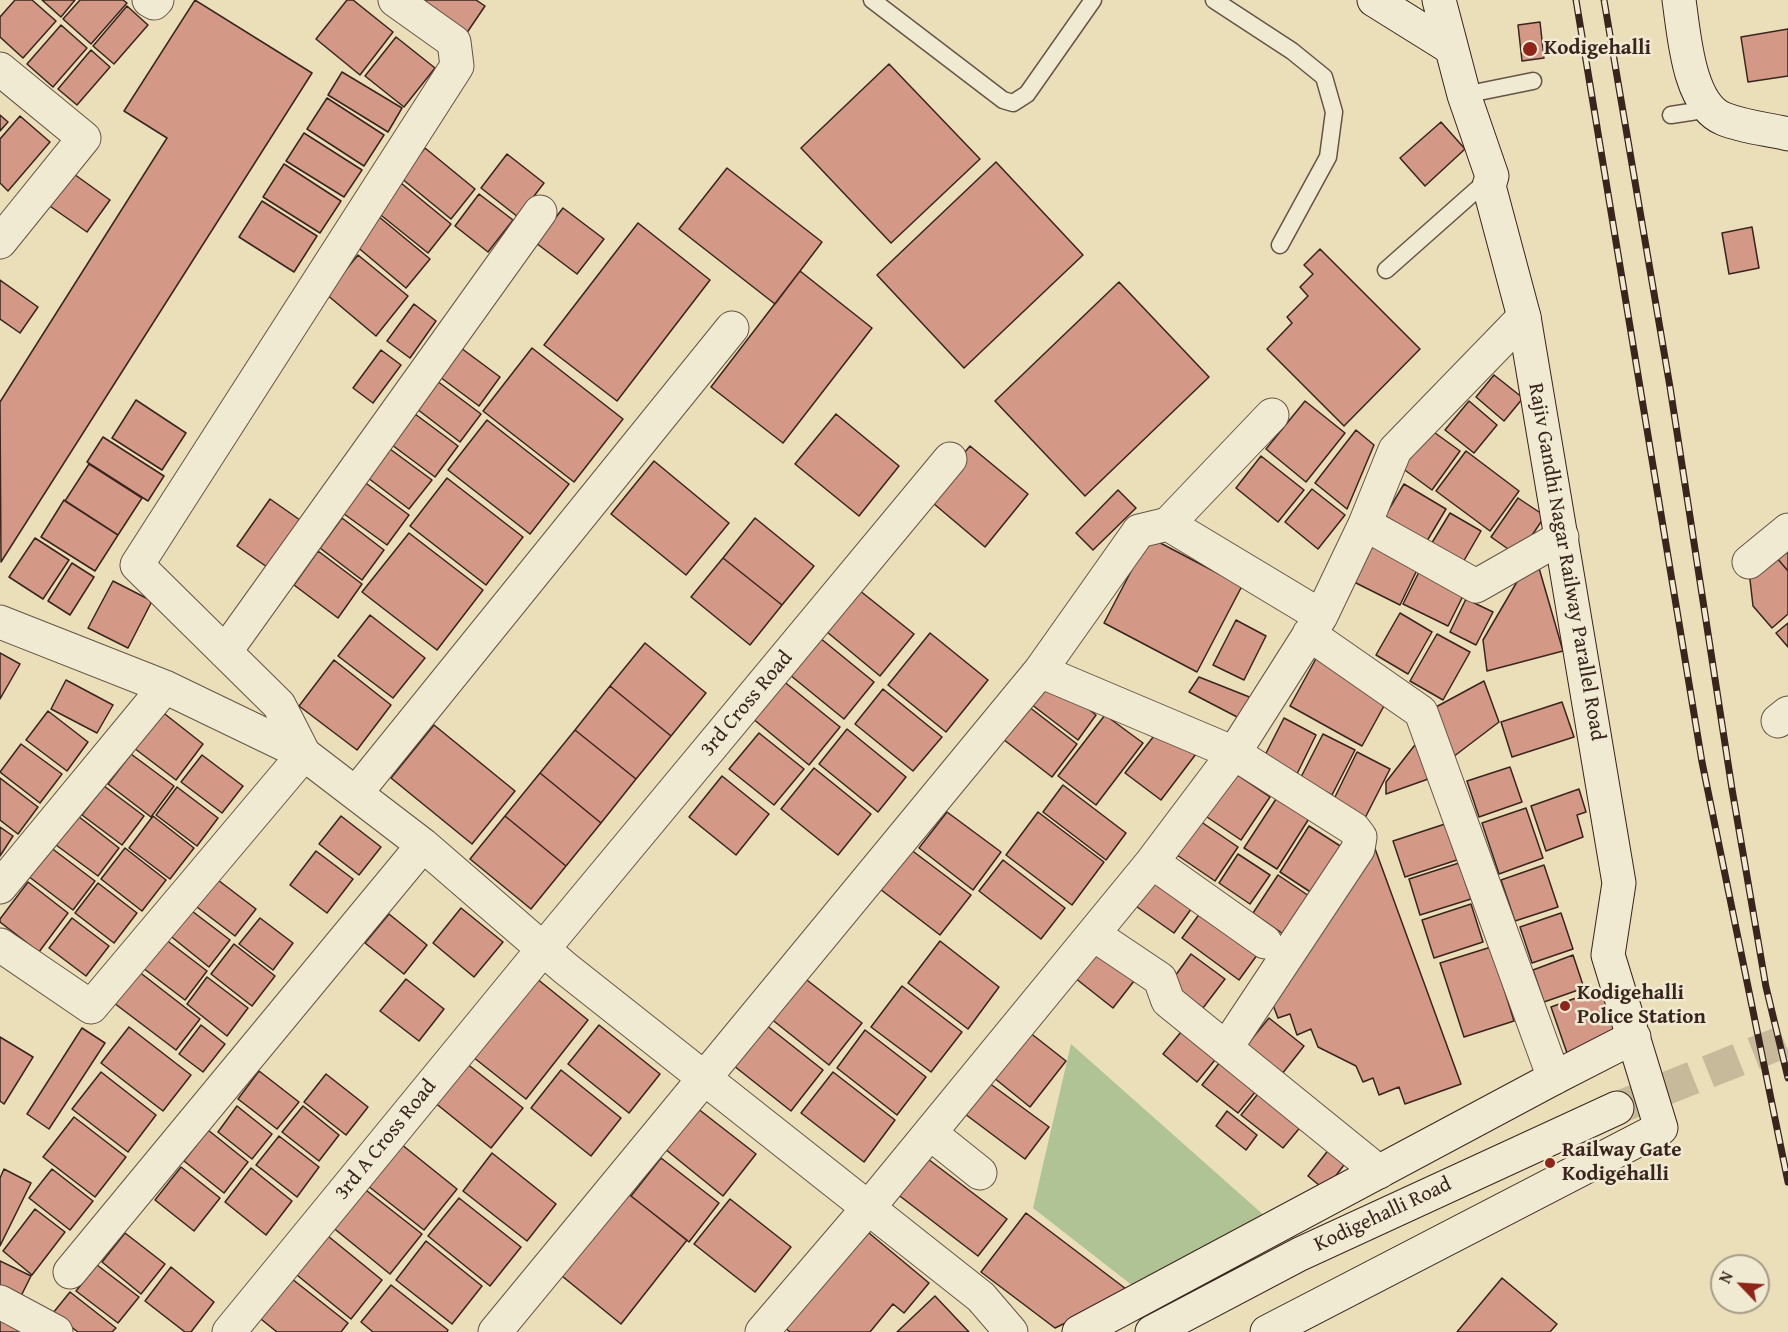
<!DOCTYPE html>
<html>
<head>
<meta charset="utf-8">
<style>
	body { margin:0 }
	#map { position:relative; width:1788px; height:1332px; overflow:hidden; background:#eadfb9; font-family:"Gentium Book Plus",serif }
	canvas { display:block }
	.north { position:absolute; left:1710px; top:1254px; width:60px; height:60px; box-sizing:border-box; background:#f1ead2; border:2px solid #a79b8a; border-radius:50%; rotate:295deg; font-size:16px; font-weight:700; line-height:24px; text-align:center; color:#39251e }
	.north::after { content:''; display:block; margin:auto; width:21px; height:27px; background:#8f2418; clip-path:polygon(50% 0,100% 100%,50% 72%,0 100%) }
</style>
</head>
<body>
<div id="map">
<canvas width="1788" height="1332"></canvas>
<div class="north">N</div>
</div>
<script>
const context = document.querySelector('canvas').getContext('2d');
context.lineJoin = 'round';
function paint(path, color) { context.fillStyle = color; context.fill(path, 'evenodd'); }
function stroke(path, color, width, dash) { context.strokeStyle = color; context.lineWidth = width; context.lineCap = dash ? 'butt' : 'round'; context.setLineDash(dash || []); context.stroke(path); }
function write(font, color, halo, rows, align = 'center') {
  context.font = font + ' "Gentium Book Plus",serif'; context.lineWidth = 5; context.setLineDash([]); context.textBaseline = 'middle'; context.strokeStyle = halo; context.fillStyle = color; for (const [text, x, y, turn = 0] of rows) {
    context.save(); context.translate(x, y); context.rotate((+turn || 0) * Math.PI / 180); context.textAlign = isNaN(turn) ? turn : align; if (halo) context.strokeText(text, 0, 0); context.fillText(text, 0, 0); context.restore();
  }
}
paint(new Path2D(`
	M1071,1044L1267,1218L1133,1286L1033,1208Z`), '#b0c394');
const building = new Path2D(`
	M15,0H32L56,21L23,58L0,37V17Z
	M42,0H75L61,17Z
	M80,0H123L127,3L91,44L63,19Z
	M195,0L312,73L1,562L0,402L167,138L124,111Z
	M347,0H353L393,32L360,75L316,39Z
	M409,0H476L485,6L462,40Z
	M127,6L148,25L114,64L93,46Z
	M1540,22L1544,58L1522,61L1518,25Z
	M61,25L87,48L53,87L27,64Z
	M1788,29V76L1748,82L1741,37Z
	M396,37L435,68L404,107L365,76Z
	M91,50L110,67L77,105L58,89Z
	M889,64L980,159L891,243L801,148Z
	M342,72L402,108L388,132L328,95Z
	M327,98L384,135L364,166L307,129Z
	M0,115L8,122L0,131Z
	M20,116L50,142L8,191L0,183V139Z
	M1441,122L1465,149L1425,186L1400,158Z
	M304,133L362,170L344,197L286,161Z
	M425,148L475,189L451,219L401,178Z
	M507,154L544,183L518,217L481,188Z
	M996,162L1083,255L964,368L877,275Z
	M284,164L341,201L320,233L263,197Z
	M727,168L822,242L775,304L679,229Z
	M67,169L110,200L87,232L44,202Z
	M401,183L451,224L428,253L377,212Z
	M479,194L513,220L488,252L455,226Z
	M262,201L317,236L294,272L239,237Z
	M563,208L604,239L577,274L536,243Z
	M378,216L430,259L406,288L355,245Z
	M638,223L710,280L617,401L544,345Z
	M1752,227L1759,268L1729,274L1722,233Z
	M1320,249L1420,349L1344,426L1267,349L1292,323L1287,317L1308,296L1300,287L1313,274L1304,265Z
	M358,255L408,296L376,336L326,294Z
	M800,271L872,328L783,443L711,387Z
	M0,280L38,307L20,333L0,319Z
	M1119,282L1209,377L1085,496L995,401Z
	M414,304L436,321L410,358L387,341Z
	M461,348L500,377L479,406L440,377Z
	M532,348L623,419L574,482L483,411Z
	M381,350L401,365L373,403L353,388Z
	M1494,375L1523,398L1504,421L1476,397Z
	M437,381L481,414L460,442L417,409Z
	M136,400L186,433L162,470L112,438Z
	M1305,401L1345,433L1306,482L1266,449Z
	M1469,401L1497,425L1474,453L1445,430Z
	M415,414L458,446L435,477L392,445Z
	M836,414L899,466L859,516L795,464Z
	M487,420L569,484L530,534L448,470Z
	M1356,430L1374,445L1347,509L1315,483Z
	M1431,430L1460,451L1432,490L1402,468Z
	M103,437L164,476L148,501L87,462Z
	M970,446L1028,494L985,547L927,498Z
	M390,449L432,480L409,509L368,478Z
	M1466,451L1519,491L1490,531L1436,491Z
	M1261,456L1304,490L1278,522L1236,488Z
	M654,461L729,523L686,575L611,514Z
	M89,464L142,498L118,535L65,501Z
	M447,478L523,537L486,585L410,526Z
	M363,481L409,515L387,545L340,511Z
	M1404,484L1446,509L1427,541L1385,516Z
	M1312,489L1345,515L1318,549L1285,522Z
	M1118,490L1136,508L1093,550L1076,533Z
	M1518,498L1545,516L1518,556L1491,537Z
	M270,499L300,520L267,567L237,546Z
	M64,500L118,535L95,571L41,537Z
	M1450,513L1481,531L1462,564L1430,546Z
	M342,518L384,550L362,580L320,548Z
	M755,518L814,566L782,605L723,558Z
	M409,533L483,590L437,650L362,592Z
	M1149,537L1242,586L1197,672L1104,623Z
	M35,538L69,560L43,599L9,577Z
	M1374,543L1419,566L1400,605L1354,582Z
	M1788,546V571L1776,557Z
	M318,551L362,584L338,618L294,585Z
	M1776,557L1788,571V614L1772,628L1753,606L1749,571Z
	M723,558L782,605L750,645L691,597Z
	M72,563L94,577L70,615L48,601Z
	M1539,568L1563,651L1487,671L1483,640L1521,575Z
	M1420,570L1465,592L1448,626L1403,604Z
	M113,581L152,601L128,648L88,628Z
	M854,586L914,634L880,676L821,627Z
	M1466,599L1493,612L1476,645L1450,632Z
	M1400,613L1432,632L1408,674L1376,655Z
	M370,615L425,658L393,698L338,656Z
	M1236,620L1266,636L1244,680L1213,665Z
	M1788,623V647L1776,633Z
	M930,633L988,680L946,732L888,685Z
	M1437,634L1470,652L1443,700L1410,681Z
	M820,638L874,682L844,719L790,675Z
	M645,643L706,693L671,736L610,686Z
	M0,653L20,664L0,699Z
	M1318,655L1390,695L1362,746L1290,706Z
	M334,660L391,705L357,750L299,706Z
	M1046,676L1096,715L1078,740L1027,701Z
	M1199,677L1252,698L1241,719L1189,692Z
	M66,680L113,705L97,733L51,709Z
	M782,680L840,727L809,765L752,718Z
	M1484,681L1499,722L1453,757L1434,708Z
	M610,686L671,736L636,779L575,730Z
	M883,689L942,737L913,771L855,724Z
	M1562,702L1574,737L1512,757L1501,722Z
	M1024,703L1077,744L1052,777L999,736Z
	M48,711L88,742L67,771L26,740Z
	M161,711L203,744L176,780L134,748Z
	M1105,715L1143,743L1096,805L1058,776Z
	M1284,718L1316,735L1294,780L1261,763Z
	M434,725L515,791L472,844L391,778Z
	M1161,727L1196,754L1161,800L1125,773Z
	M847,729L906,777L878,812L819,764Z
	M575,730L636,779L601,823L540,773Z
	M759,733L804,769L774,805L729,769Z
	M1323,734L1355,750L1332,795L1300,779Z
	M1418,741L1431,778L1386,794V782Z
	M21,744L62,774L40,803L0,772Z
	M1357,752L1390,769L1365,818L1333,801Z
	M131,754L174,786L151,817L108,784Z
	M202,755L243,786L222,813L181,782Z
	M1510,767L1522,802L1479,817L1467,781Z
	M814,768L871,814L838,855L781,809Z
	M1227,768L1270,797L1241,840L1198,811Z
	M540,773L601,823L566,866L505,816Z
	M722,776L769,814L736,855L689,817Z
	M0,778L38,807L18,834L0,820Z
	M1063,785L1126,833L1106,860L1043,812Z
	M104,786L144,816L122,845L82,815Z
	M177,787L218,818L197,846L156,815Z
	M1579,789L1586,812L1577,815L1583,837L1546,851L1531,806Z
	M1278,796L1310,817L1277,869L1244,848Z
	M1526,808L1543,858L1499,874L1482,823Z
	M947,812L1001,852L973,890L919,848Z
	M1038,812L1104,862L1072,905L1006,855Z
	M78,816L119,848L98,876L56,845Z
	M153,816L194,848L170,879L129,848Z
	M341,816L381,847L359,875L319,844Z
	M505,816L566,866L531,909L470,859Z
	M1194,817L1238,847L1215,881L1171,851Z
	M1445,824L1457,860L1405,877L1393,841Z
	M1309,826L1345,849L1315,895L1280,872Z
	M0,827L13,836L0,856Z
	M906,846L971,895L940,935L876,886Z
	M1374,846L1461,1084L1405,1104L1399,1087L1379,1095L1373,1078L1363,1082L1356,1066L1318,1047L1311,1029L1297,1035L1290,1014L1278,1018L1273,1005Z
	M50,847L95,881L73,910L28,876Z
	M125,848L166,880L142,911L101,879Z
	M316,851L353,879L327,913L290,885Z
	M1238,854L1270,875L1250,904L1219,883Z
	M1003,860L1065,908L1041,939L979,891Z
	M1459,863L1471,899L1420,915L1409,879Z
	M1544,865L1558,907L1515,921L1501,880Z
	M1151,873L1194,905L1174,933L1130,902Z
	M1278,875L1312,898L1286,936L1253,913Z
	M214,877L256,909L235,936L193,904Z
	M28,882L68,913L39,952L0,922V919Z
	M98,883L137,913L114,943L75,913Z
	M1471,904L1483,942L1434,958L1422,920Z
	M188,908L230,940L209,967L168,934Z
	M461,908L503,942L474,977L433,943Z
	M1203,909L1260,951L1239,980L1182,938Z
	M1561,913L1573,949L1532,963L1520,927Z
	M389,914L427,945L404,974L365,943Z
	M72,918L109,946L86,976L49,948Z
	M260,918L293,943L273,970L239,944Z
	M165,939L207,971L185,1000L143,968Z
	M940,941L999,987L968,1029L908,983Z
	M234,944L275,976L252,1006L211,974Z
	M1091,947L1134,981L1113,1008L1070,974Z
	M1491,947L1514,1021L1464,1037L1440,963Z
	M1191,954L1225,979L1203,1008L1170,983Z
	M1573,955L1584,988L1544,1002L1533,970Z
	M138,971L200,1019L176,1050L114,1003Z
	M207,977L248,1008L227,1036L187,1004Z
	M803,977L862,1023L829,1065L770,1018Z
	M536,978L588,1020L526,1099L473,1057Z
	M406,979L444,1009L419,1041L380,1011Z
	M902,986L962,1032L931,1072L871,1027Z
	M1601,989L1616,1036L1567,1053L1551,1007Z
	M1269,1018L1304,1046L1282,1074L1246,1046Z
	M761,1021L823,1070L791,1111L729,1062Z
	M201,1025L225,1044L203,1072L179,1054Z
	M599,1025L660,1074L629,1113L568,1064Z
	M129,1027L191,1075L163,1111L101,1063Z
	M82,1028L105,1043L49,1129L27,1114Z
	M1024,1028L1066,1061L1030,1107L988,1073Z
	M865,1030L926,1077L897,1115L837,1068Z
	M1181,1032L1215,1060L1197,1082L1163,1054Z
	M0,1037L33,1057L4,1104L0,1101Z
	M1220,1062L1256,1091L1238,1113L1202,1085Z
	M466,1063L523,1108L491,1148L434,1102Z
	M561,1070L621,1118L591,1156L531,1108Z
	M259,1071L299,1102L277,1129L238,1099Z
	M101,1072L156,1115L128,1152L72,1109Z
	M833,1072L895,1120L864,1162L801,1113Z
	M326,1074L368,1107L346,1135L304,1102Z
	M985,1080L1049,1127L1025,1159L961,1111Z
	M1261,1090L1303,1124L1283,1148L1241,1115Z
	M237,1106L272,1134L252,1159L218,1132Z
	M303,1106L339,1135L319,1161L282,1132Z
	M697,1108L756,1154L723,1196L665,1149Z
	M1227,1111L1257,1135L1246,1150L1216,1126Z
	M74,1117L126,1157L95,1197L43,1157Z
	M208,1130L248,1162L224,1193L184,1161Z
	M279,1136L319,1167L297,1197L256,1165Z
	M396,1140L457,1189L424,1230L363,1182Z
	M1330,1148L1347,1161L1325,1190L1308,1176Z
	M492,1153L556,1204L527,1241L463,1191Z
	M920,1153L1007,1219L978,1256L892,1190Z
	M661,1158L719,1203L689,1242L631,1196Z
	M181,1167L220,1198L194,1231L155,1200Z
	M251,1168L292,1201L266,1235L225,1202Z
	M4,1169L31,1183L0,1246V1178Z
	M52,1169L93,1201L70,1230L29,1198Z
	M362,1187L422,1234L390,1274L331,1226Z
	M622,1189L687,1240L621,1324L557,1272Z
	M459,1198L521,1247L490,1286L428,1236Z
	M730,1199L791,1247L755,1292L694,1244Z
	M35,1209L65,1232L32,1275L3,1251Z
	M1026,1213L1130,1292L1055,1328L981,1272Z
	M863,1228L929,1283L904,1313L893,1304L870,1332H790L782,1325Z
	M323,1232L382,1280L351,1319L292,1271Z
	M125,1233L165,1264L141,1294L102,1262Z
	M426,1241L482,1286L452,1324L396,1280Z
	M0,1261L31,1276L17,1304L0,1295Z
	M97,1265L139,1297L118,1323L76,1291Z
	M171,1267L214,1302L191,1332H185L145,1301Z
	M287,1275L348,1323L341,1332H277L256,1315Z
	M1502,1278L1557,1324L1550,1332H1457Z
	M391,1285L448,1330L447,1332H373L361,1322Z
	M70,1292L116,1328L112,1332H78L53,1313Z
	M935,1296L969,1332H897Z
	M0,1318L26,1332H0Z`);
paint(building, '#d39986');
stroke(building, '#39251e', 1.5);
stroke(new Path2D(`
	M1617,1108L1788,1040`), '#c7ba9a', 33, [33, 16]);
const lane = new Path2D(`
	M872,0L1003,100L1013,103L1027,94L1093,0
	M1214,0L1292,51L1324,77L1334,112L1328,157L1280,245
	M1464,95L1533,81
	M1671,115L1710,109
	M1386,270L1491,177`);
const street = new Path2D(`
	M149,0L154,3L157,0
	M0,69L84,138L0,242
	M1168,524L1272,415
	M1365,524L1476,586L1562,537
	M1749,562L1788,530
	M0,622L165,687L304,754L423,845L565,968L981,1297L1011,1332
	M1309,634L1421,712L1554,1078
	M225,652L540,212
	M1040,671L1139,531L1168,524L1321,616
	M1778,721L1788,713
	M356,793L732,328
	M1152,862L1265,942
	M0,887L165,687
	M1093,934L1160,979L1168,1001L1379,1172
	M0,945L91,1007L304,754L279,705L137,565L457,66L454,42L395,0
	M930,1133L980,1173
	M70,1272L423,845
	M0,1302L56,1332
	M229,1332L543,949L950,459
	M495,1332L1040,671L1234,753L1354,829L1360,837L1358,849L1226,1048
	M762,1332L869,1207L1152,862L1234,753L1321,616L1365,524L1395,450L1524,317`);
const secondary = new Path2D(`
	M1374,0L1451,48
	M1679,0C1684,33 1688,105 1724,119C1744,127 1767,129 1788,134
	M1079,1332L1554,1078L1634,1037
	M1152,1332L1300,1254L1617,1108
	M1267,1332L1661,1128L1608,955L1619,883L1524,317L1489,186L1492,176L1464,95L1439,0`);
stroke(lane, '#655445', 19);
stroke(street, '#655445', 35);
stroke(secondary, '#39251e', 35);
stroke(lane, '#f1ead2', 16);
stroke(street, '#f1ead2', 33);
stroke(secondary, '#f1ead2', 33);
const rail = new Path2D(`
	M1576,0L1702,762L1788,1182
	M1604,0L1670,387L1732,789L1766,987L1788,1078`);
stroke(rail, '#39251e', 7);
stroke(rail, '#f1ead2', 4.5, [14]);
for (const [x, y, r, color] of [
	[1530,49,8,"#8f2418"],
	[1565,1006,6,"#8f2418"],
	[1550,1163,6,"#8f2418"]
]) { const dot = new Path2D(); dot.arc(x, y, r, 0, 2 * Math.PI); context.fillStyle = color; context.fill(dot); stroke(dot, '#f1ead2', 2); }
write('bold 21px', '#39251e', '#f1ead2', [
	["Kodigehalli",1544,49],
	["Kodigehalli",1577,994],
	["Police Station",1577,1018],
	["Railway Gate",1562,1151],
	["Kodigehalli",1562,1175]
], 'left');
write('21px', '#39251e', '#f1ead2', [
	["Rajiv Gandhi Nagar Railway Parallel Road",1566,562,80],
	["3rd Cross Road",747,704,-50],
	["3rd A Cross Road",386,1140,-51],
	["Kodigehalli Road",1383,1215,-25]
]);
</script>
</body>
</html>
